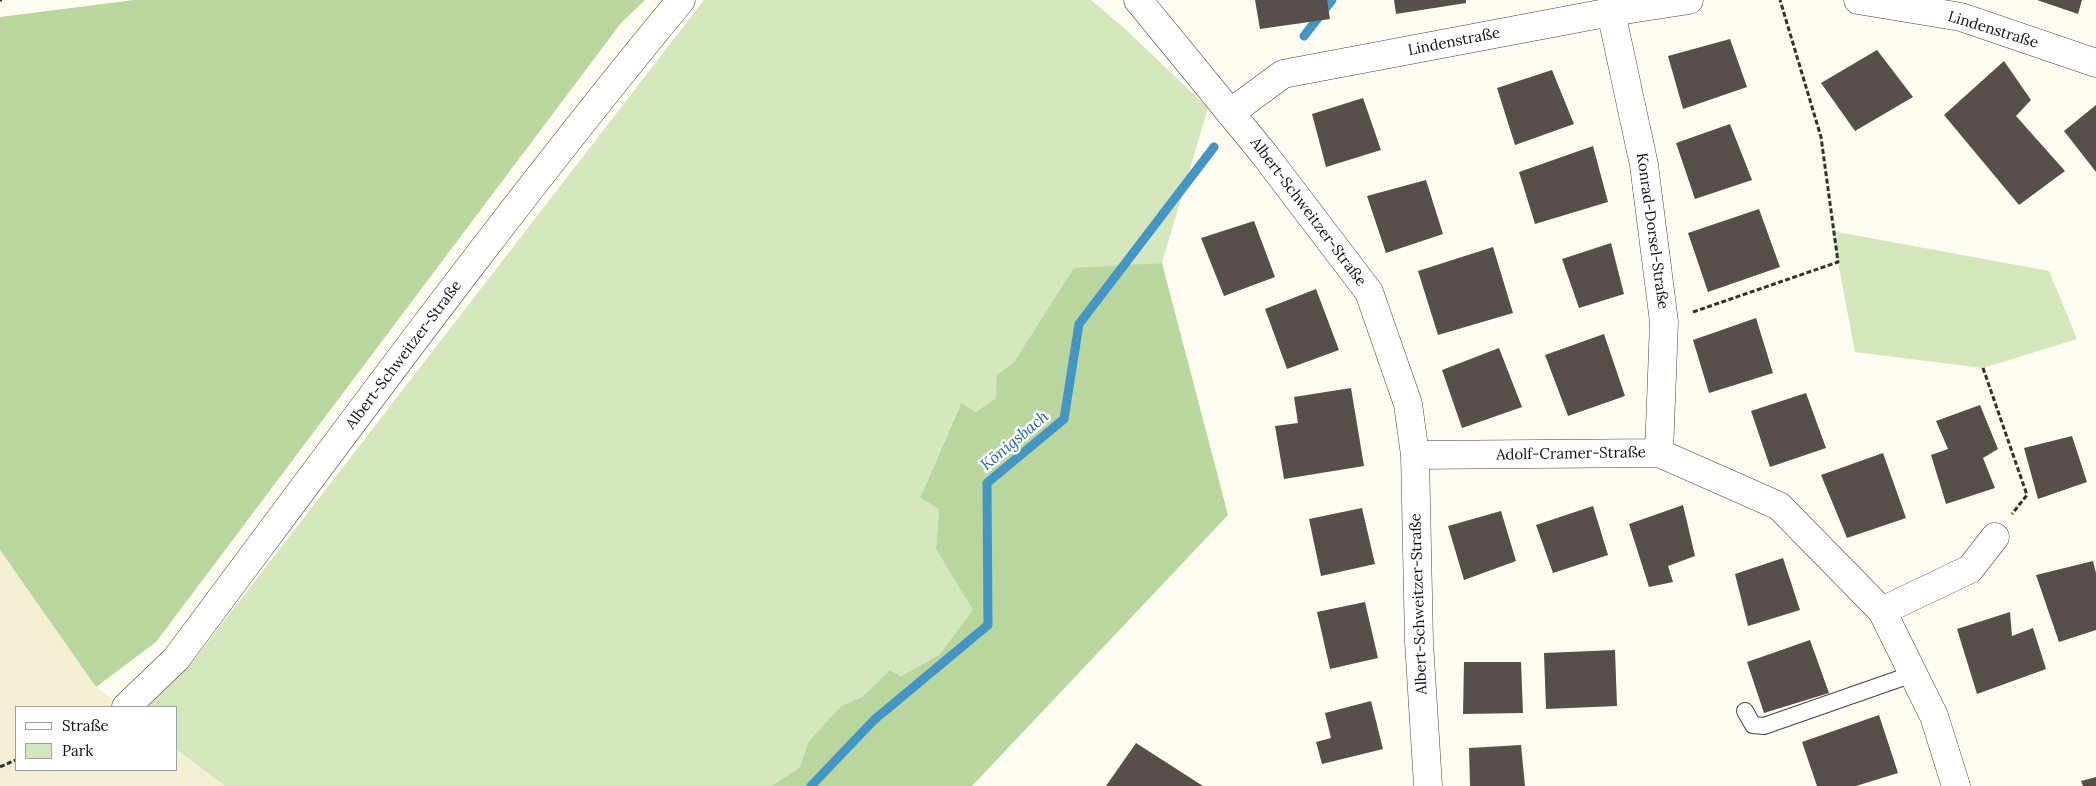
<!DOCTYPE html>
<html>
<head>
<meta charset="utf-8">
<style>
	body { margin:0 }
	#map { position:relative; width:2096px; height:786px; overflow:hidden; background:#fefbf1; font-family:Lora,serif }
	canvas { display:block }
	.legend { position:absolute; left:15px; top:706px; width:162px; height:65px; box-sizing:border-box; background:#fff; border:1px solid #9f9f9f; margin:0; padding:6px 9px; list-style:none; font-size:15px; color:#0f0f0f }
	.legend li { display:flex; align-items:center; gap:10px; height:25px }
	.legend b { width:25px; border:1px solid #9f9f9f }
</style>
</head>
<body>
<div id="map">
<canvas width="2096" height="786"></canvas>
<ul class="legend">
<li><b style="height:6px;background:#fff"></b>Straße</li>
<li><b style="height:14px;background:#d4e7bc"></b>Park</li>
</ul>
</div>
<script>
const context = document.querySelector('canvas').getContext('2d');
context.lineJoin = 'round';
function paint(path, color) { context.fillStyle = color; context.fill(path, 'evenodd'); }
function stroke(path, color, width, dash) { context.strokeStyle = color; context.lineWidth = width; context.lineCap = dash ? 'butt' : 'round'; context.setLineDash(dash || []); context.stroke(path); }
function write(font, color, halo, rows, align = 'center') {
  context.font = font + ' Lora,serif'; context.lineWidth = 5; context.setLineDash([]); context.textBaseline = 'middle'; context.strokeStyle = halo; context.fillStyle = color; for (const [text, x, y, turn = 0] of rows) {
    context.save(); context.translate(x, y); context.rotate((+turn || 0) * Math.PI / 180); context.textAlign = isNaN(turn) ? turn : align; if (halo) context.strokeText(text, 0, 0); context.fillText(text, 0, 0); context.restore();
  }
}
paint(new Path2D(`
	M0,550L96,687L123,707H16V770H176V749L225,786H0Z`), '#f3efd2');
paint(new Path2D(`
	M704,0H1091L1123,27L1208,108L1162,263L1074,269L1014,362L997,375V398L976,412L960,404L920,498L939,509L936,549L974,610L939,655L901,676L890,670L862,697L841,706L809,741L799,768L771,786H225L176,749V707H147L190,665Z
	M1832,231L2049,271L2077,339L1983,368L1855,352Z`), '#d4e7bc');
paint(new Path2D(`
	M134,0H645L621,23L156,642L96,687L0,550V17Z
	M1162,263L1228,515L972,786H771L799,768L809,741L841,706L862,697L890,670L901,676L939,655L973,610L936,549L939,509L920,498L961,403L976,412L996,398L997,375L1014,362L1074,268Z`), '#b8d69d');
stroke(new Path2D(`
	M1304,36L1332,0
	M811,786L874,720L988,625L987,483L1064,419L1079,324L1214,147`), '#4595c4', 9);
paint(new Path2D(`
	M1255,0H1327L1330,19L1260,29Z
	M1394,0H1466V3L1396,14Z
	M2037,0H2082L2078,14Z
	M1730,39L1747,87L1683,109L1668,56Z
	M1877,50L1913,97L1855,131L1821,83Z
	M2004,61L2031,100L2016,116L2065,171L2019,205L1944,115Z
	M1552,70L1574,124L1515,145L1497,88Z
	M1363,98L1381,150L1326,167L1312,114Z
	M2096,105V172L2064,131Z
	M1730,124L1752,180L1695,199L1676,143Z
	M1593,146L1608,202L1535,224L1519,172Z
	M1426,180L1443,234L1386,253L1367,196Z
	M1759,209L1780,267L1708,292L1688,233Z
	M1254,221L1275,277L1224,296L1201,238Z
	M1611,243L1624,294L1579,308L1562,259Z
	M1493,247L1513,313L1438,335L1418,271Z
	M1316,289L1339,350L1287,369L1265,309Z
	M1756,318L1773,373L1709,393L1693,340Z
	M1604,334L1625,396L1568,416L1545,355Z
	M1499,348L1522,407L1462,428L1442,370Z
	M1351,388L1364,466L1284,479L1275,426L1298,423L1294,397Z
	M1806,393L1826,448L1770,467L1751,411Z
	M1980,405L1998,449L1983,458L1995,488L1946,504L1931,455L1948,449L1936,421Z
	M2072,436L2087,482L2038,499L2024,448Z
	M1883,453L1906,518L1847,538L1821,475Z
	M1683,505L1695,556L1668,566L1673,582L1649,587L1629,524Z
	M1593,506L1608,555L1553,573L1536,525Z
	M1362,508L1375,564L1321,576L1309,519Z
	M1501,511L1516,561L1464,580L1448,526Z
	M1783,558L1800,610L1748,626L1735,574Z
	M2093,561L2096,573V630L2059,642L2036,575Z
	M1365,602L1378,658L1330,669L1317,612Z
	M2010,612L2012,636L2033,628L2046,669L1977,694L1957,629Z
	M1810,640L1829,693L1764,713L1747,662Z
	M1615,650L1617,706L1546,709L1544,653Z
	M1464,662H1521L1523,713L1463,714Z
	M1371,701L1383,749L1322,764L1316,742L1331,738L1325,713Z
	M1879,715L1898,773L1856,786H1817L1802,742Z
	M1136,743L1203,786H1106Z
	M1521,745L1525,786H1470L1469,748Z
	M2096,777V786H2083L2081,781Z`), '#564f4c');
const service = new Path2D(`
	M1745,711L1753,725L1764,726L1913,674`);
const minor = new Path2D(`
	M1138,0L1264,154L1369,292L1408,404L1415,455L1419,642L1428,786
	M1858,0L1961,17L2096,63
	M1611,12L1644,165L1664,322L1659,453
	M1230,113L1283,74L1611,12L1689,0
	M1415,455L1659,453L1779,506L1882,611L1934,716L1956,786
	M1882,611L1970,569L1995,537
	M126,707L176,659C342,437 505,213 681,0`);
stroke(service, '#424242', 18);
stroke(minor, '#424242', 29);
stroke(new Path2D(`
	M0,0H2
	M1693,312L1838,262L1821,137L1780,0
	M1983,368L2027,495L2012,514
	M0,767L16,760`), '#313131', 3, [5, 2.5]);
stroke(service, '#fff', 16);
stroke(minor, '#fff', 28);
write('15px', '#0f0f0f', '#fff', [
	["Lindenstraße",1993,30,17],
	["Lindenstraße",1454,42,-11],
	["Albert-Schweitzer-Straße",1308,212,53],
	["Konrad-Dorsel-Straße",1652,231,82],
	["Albert-Schweitzer-Straße",404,355,-53],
	["Adolf-Cramer-Straße",1571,454,-1],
	["Albert-Schweitzer-Straße",1419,604,-92]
]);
write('italic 16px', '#206798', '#fff', [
	["Königsbach",1015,441,-40]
]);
</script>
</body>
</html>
